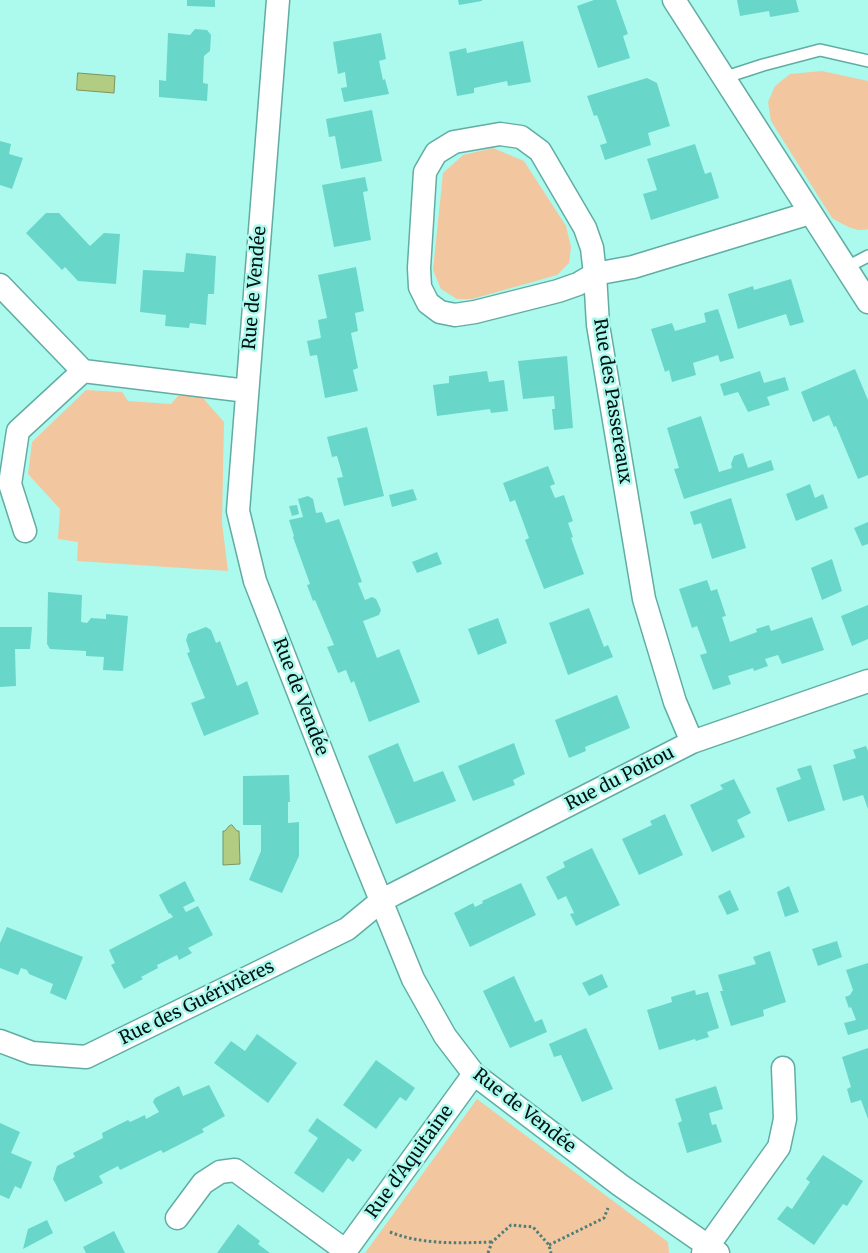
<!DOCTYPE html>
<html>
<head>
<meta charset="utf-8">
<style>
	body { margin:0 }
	canvas { display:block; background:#acf9ee }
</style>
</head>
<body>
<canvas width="868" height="1253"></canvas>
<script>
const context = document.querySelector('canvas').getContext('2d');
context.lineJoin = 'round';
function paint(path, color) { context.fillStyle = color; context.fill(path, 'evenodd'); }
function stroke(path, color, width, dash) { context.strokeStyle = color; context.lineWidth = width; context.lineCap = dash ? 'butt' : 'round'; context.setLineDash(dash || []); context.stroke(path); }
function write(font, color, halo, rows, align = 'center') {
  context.font = font + ' Merriweather,serif'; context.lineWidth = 5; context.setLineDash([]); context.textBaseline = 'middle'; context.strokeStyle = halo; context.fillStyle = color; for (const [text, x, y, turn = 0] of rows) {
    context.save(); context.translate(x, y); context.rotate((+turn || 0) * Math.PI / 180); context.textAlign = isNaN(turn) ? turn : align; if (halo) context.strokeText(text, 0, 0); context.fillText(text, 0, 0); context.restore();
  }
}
paint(new Path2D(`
	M822,71L868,81V229C855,233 843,224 832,218L771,121L768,102L775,86L790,74Z
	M493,148L524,161L566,226L571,247L569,263L557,275L472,299H457L441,289L433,270L443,173L463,155Z
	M86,390L122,392L128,401L171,404L178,396H201L224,422L222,523L228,571L77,561L78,542L58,539L60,509L28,474L32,442Z
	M477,1099L668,1242L669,1253H365Z`), '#f2c79f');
const water = new Path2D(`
	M78,73L115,76L114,93L77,90Z
	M232,825L237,831H239L240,864L223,865V831H225L229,826Z`);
paint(water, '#b2cc81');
stroke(water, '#7d945f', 1);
paint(new Path2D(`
	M187,0H215V7L187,6Z
	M458,0H482V1L459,5Z
	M594,0H616L628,34L623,36L630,58L598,68L577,6Z
	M737,0H796L799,12L770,17L769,11L740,16Z
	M195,29L207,30L211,35L210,51L204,56L203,83L208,84L207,101L159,97V80L166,81L168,33L190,35Z
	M381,33L386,59L379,61L383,80L385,79L389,94L344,102L341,88L347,87L345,72L338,74L333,42Z
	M523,41L531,82L508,86L507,81L474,88V93L457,96L449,52L466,48L467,53Z
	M647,78L657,83L670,126L648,133L651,145L605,160L600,145L607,143L597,115L594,116L587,96Z
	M372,110L382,161L341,169L335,136L329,137L326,119Z
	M0,141L11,144L9,154L23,158L12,189L0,185Z
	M695,144L705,174L711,172L719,198L651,220L643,194L657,190L647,159Z
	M365,177L368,191L363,192L371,240L334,247L322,185Z
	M46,213H59L90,246L104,233L120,234L116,284L78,281L65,267L62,270L26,233Z
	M186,253L216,256L214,294H208L206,325L190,323L189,328L165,326L166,315L140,312L143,270L184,272Z
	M356,267L364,311L355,313L358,331L351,333L358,368L353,370L358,391L325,398L317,355L310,356L307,341L321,338L318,320L327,318L318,275Z
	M791,279L804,322L790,326L786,314L738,329L728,294L753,286L754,290Z
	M718,309L734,358L720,362L718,355L693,363L696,375L672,382L669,370L665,372L651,329L672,323L675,331L706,322L704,313Z
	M567,356L573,428L554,430L552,409H555L554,396L523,399L518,361Z
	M855,369L868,400V475L858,479L836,426L834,427L829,415L813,422L801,392Z
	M487,371L489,382L504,380L508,411L491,413L490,409L437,416L433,385L449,383V376Z
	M760,371L764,383L785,377L789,390L767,397L770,405L748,412L738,392L724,396L720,384Z
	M701,416L719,472L732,468L731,464L734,456L743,453L748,468L771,460L774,470L684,499L674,469L679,468L667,428Z
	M367,427L384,496L344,506L337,478L343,477L337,456L332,457L327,437Z
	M548,466L555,484L550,486L555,498L564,495L573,521L568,523L573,537L571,538L584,574L544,589L525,540L529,538L515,500L510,502L503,483Z
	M810,484L815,498L823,494L828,508L796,521L786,494Z
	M413,489L417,500L392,507L389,495Z
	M308,496L313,499L316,513L322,512L326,523L339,519L362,582L358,583L365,600L372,597L376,599L381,610L379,615L363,621L377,658L399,649L420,702L369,722L354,681L351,683L346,670L338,673L327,647L334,645L315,600L313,601L307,585L310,584L293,537L294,536L289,520L303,517L298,499Z
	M731,498L746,548L712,559L701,523L694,525L690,512Z
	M297,505L299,514L292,516L289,506Z
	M868,522V544L862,546L854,528Z
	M437,552L442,564L417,573L412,562Z
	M832,559L842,591L822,600L811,568Z
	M707,580L711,591L717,589L726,616L722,617L730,642L757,632L756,629L769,625L771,631L812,617L824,650L782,664L778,655L765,659L768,666L754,671L753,668L728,676L731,684L713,690L700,655L707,653L697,626L692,628L679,589Z
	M48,592L82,595L81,622L87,623L91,618L106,619V614L128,616L123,671L103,670L104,657L86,656V651L50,649L47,644Z
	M868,605V639L852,646L841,616Z
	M589,608L604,647L608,645L613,657L568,675L549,623Z
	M498,618L507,643L478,655L468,629Z
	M0,627H32L30,649H15L16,686L0,687Z
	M206,627L211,630L216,643L220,641L237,686L247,681L259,714L204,736L191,703L205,698L187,653L190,652L186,640L188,634Z
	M617,695L630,728L585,747L586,751L569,758L555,720Z
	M398,743L414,782L443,771L456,801L396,824L368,756Z
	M514,743L525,774L513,780L515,785L473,801L458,766Z
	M866,746L868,751V809L863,795L843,801L833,765L856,758L853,750Z
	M811,765L825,810L788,822L776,788L801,779L797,769Z
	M289,775L290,802H288V823L299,822V856L282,893L249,880L261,851V825H243V776Z
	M734,779L751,813L737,820L745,837L712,852L690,805L723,789L720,785Z
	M665,814L683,855L639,875L622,839L652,825L650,821Z
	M592,848L620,905L576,926L570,914L574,913L566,896L558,900L546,877L565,867L563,862Z
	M185,881L195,901L183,907L186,912L198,906L213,935L188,948L192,953L179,960L177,955L157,965L158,968L141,977L143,979L124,989L111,965L115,963L109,950L173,917L170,913L169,914L159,895Z
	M521,883L536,915L470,947L454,913L473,903L475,907L483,903L482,901Z
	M789,886L799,912L785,917L777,892Z
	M730,890L739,910L727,915L718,896Z
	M7,927L83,957L66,1000L50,993L53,984L29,974L27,970L21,968L18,975L0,968V943Z
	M837,941L842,957L818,966L812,949Z
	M770,951L786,1002L763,1010L764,1016L731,1026L720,991H723L718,975L756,964L753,957Z
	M868,963V1029L848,1035L844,1023L856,1020L851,1007L849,1008L845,997L850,995L853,990L846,970Z
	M602,974L608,987L589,996L582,983Z
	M514,976L535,1022L542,1019L547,1032L510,1048L483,991Z
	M695,990L696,995L708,992L719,1028L707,1032L709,1037L696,1041L695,1039L659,1050L647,1010L672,1002L671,997Z
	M586,1028L613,1089L582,1102L561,1055L554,1057L549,1044Z
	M257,1034L297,1063L268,1103L214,1063L231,1041L245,1051Z
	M868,1048V1119L861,1100L851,1103L847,1089L851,1087L842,1057Z
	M376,1060L415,1088L406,1101L400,1097L376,1129L343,1105Z
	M209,1085L225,1116L202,1129L204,1132L163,1153L161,1150L120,1170L118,1166L99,1176L103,1183L65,1202L53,1179L57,1166L75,1157L73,1153L103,1138L102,1133L128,1120L130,1122L145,1115L146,1119L159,1112L153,1102L155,1098L179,1086L183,1096Z
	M716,1086L723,1109L709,1113L712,1125L716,1124L722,1142L687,1153L678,1123L682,1121L675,1099Z
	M317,1118L362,1150L353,1162L348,1158L323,1193L294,1173L318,1138L308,1131Z
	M0,1123L20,1132L11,1153L32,1162L21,1189L15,1186L9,1199L0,1195Z
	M823,1155L863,1181L847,1206L843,1204L814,1245L777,1219L787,1206L792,1209L810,1182L806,1179Z
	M47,1220L53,1233L23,1249L28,1229Z
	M238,1224L260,1241L258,1244L270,1253H217Z
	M114,1231L125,1253H86L83,1247Z`), '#68d7c9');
const service = new Path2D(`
	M723,78L763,65L820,50L868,61
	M847,267L868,256`);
const minor = new Path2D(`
	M278,0L238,511L255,581L353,832L413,979L445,1036L474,1074L620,1185L718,1253
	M674,0L868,302
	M0,285L83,371L247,391
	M25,531L10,484L18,431L83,371
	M692,742L675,702L644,599L598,325L595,274L592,248L585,228L540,151L521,137L500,134L454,142L436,153L425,172L419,268L420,287L428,303L440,312L455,315L475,312L558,291L578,284L595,274L633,267L810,213
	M0,1041L32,1053L86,1057L347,929L381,901L394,894L692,742L868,681
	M177,1218L203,1183L220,1172L235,1170L346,1251
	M344,1253L474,1074
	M703,1253L779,1147L785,1119L783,1068`);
stroke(service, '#62ada3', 14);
stroke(minor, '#62ada3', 25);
stroke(new Path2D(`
	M390,1232C423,1245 458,1243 492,1242
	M549,1245L604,1218L608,1208
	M488,1253L492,1242L511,1225L533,1227L549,1245L551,1253`), '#4f7d77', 3, [2.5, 2.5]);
stroke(service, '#fff', 11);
stroke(minor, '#fff', 22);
write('18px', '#001311', '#acf9ee', [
	["Rue de Vendée",255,288,-85],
	["Rue des Passereaux",612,401,81],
	["Rue de Vendée",300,697,69],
	["Rue du Poitou",620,779,-27],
	["Rue des Guérivières",197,1003,-26],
	["Rue de Vendée",524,1111,38],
	["Rue d'Aquitaine",410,1162,-54]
]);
</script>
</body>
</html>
